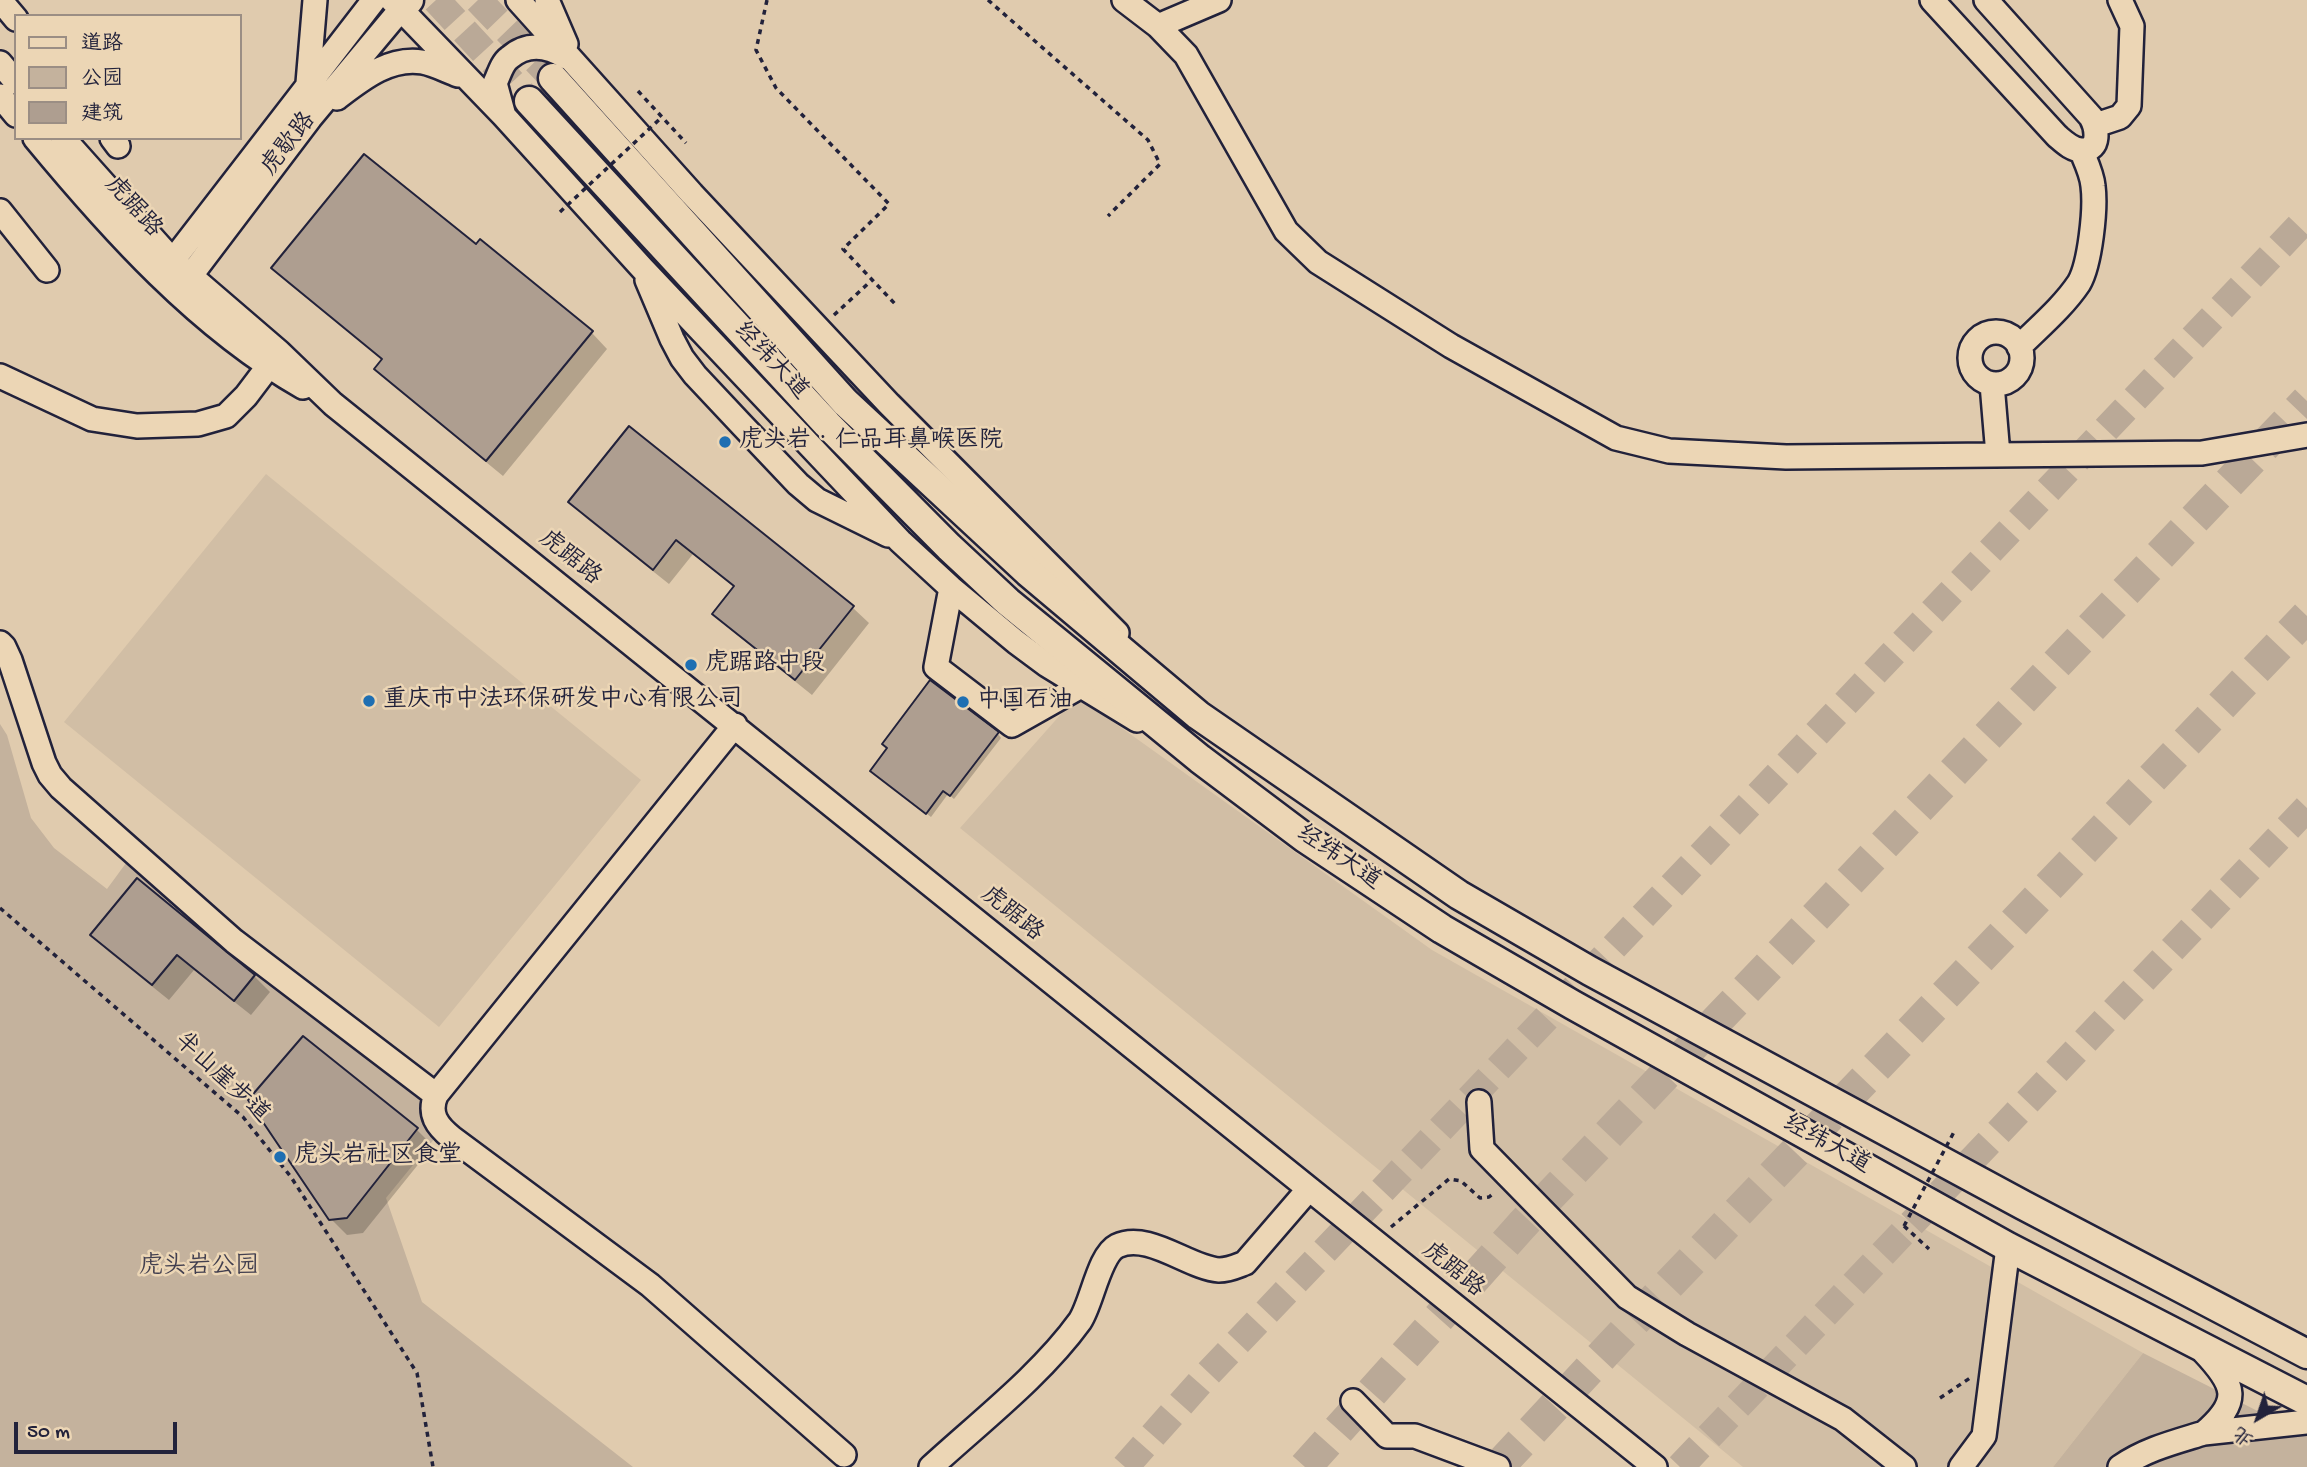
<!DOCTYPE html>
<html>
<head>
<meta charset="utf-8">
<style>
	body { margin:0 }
	#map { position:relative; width:2307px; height:1467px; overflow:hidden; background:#e0cbae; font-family:"Gochi Hand","LXGW WenKai TC",sans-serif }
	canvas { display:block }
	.legend { position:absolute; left:14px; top:14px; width:228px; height:126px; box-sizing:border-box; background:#ecd6b5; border:2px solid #9b8e84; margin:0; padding:9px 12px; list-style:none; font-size:21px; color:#22223b }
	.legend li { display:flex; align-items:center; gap:14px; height:35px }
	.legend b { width:35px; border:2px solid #9b8e84 }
	.north { position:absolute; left:2223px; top:1383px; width:70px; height:70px; -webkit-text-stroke:5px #ecd6b5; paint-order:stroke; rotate:219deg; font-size:19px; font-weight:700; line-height:28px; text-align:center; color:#22223b }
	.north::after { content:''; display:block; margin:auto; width:24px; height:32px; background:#22223b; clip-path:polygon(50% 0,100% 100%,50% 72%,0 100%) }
	.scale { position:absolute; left:14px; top:1422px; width:163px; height:32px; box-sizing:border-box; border:4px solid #22223b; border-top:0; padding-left:9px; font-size:21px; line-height:24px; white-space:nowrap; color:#22223b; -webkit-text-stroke:5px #ecd6b5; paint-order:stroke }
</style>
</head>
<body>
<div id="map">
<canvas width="2307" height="1467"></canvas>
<ul class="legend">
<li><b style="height:9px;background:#ecd6b5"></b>道路</li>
<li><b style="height:19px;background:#c4b29d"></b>公园</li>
<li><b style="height:19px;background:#ae9e90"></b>建筑</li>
</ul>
<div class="north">北</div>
<div class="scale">50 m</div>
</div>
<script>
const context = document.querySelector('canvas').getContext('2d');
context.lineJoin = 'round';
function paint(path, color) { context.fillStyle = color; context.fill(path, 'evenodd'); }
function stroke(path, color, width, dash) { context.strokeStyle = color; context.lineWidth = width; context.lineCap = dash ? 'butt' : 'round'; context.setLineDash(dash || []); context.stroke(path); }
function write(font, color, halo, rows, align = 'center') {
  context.font = font + ' "Gochi Hand","LXGW WenKai TC",sans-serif'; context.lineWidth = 5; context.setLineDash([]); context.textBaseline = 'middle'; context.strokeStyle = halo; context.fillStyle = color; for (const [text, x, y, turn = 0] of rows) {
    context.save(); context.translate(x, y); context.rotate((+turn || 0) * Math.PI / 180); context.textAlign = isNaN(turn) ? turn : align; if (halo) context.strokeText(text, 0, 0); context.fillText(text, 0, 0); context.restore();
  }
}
paint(new Path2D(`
	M266,474L641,780L439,1027L64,722Z
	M1077,696L1432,950L2143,1353L2053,1467H1743L960,828Z`), '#d1bea5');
paint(new Path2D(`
	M0,724L7,735L31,818L54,848L107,889L129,859L415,1089L435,1138L386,1198L422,1302L633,1467H0Z
	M2143,1353L2307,1436V1467H2053Z`), '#c4b29d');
paint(new Path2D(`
	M476,247L592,333L607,349L503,476L392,385L376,369L383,360L289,284L274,268Z
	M629,428L853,608L869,623L812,695L731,630L715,614L735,588L693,554L669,584L586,518L570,502Z
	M998,734L1001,738L954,799L948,794L931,817L876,775Z
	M137,880L254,976L270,992L251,1015L194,970L169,1000L108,951L92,935Z
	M303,1038L417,1130L433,1146L363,1233L347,1235L330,1218Z`), '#0003');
const building = new Path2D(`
	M364,154L476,244L480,239L593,331L486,461L374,369L382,359L271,268Z
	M629,426L854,606L795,680L712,614L734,586L676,540L653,570L568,502Z
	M930,680L999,732L950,796L943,791L926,814L870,771L887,748L882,744Z
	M137,878L255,975L234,1001L177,955L152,985L90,935Z
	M303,1036L418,1128L347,1218L329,1220L248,1100Z`);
paint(building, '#ae9e90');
stroke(building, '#22223b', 2);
stroke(new Path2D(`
	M436,0L529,101
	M478,0L553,78
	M1125,1467L1203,1379L2307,218
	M1680,1467L2307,808`), '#baa997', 28, [28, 14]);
stroke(new Path2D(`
	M1305,1467L1522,1225L2307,401
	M1498,1467L1654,1300L2307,616`), '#baa997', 33, [33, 17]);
const minor = new Path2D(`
	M0,0L16,19
	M392,0L504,116L642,268L900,541L951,588L1016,642L1047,665L1137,720
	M518,0L692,194L889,404L1117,633
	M547,0L566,44
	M1124,0L1158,26L1186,55L1286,231L1318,262L1451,346L1616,438L1669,451L1786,457L2202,453L2307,435
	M1932,0L2057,136C2064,142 2072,150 2082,150C2101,150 2097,128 2091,117L1986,0
	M1158,26L1219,0
	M0,63L16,82
	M308,83L315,0
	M0,96L16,115
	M337,98C362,79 389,57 422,62C434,64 447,71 458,75
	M504,116L495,83C499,75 502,63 509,58C527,42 547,45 566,57
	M2096,125L2120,117L2129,106L2132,26L2120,0
	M35,138C111,230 199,328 303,387
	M63,138L172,260L279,352L333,404L1655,1467
	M112,138L118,146
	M0,211L47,270
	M164,272L374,0
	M647,280L672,339L682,358L695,375L741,424L798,484L817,500L888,535
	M182,287L310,118L401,9
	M1970 358a26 26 0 1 1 52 0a26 26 0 1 1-52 0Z
	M2019,347C2039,327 2063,307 2079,283C2090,264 2096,209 2093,186C2092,174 2086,162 2081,150
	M0,376L92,419L137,426L198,424L226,416L246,396L277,355
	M1992,384L1998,455
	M951,588L936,667L1012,725L1081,686
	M0,643L4,647L10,660L44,763L50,775L61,788L234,941L436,1095
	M735,725L436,1095C428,1114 437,1126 452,1138L650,1285L844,1455
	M1479,1102L1482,1149L1627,1297L1687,1334L1843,1419L1904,1467
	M2204,1352C2236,1386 2241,1401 2204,1433L2307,1422
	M1353,1401L1387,1436H1415L1498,1467
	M931,1467C980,1422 1041,1375 1080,1321C1092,1303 1099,1255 1117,1246C1148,1231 1189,1268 1219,1270C1229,1270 1237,1266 1245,1263L1308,1190
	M1961,1467L1984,1436L2008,1247
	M2120,1467C2146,1449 2175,1442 2204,1433`);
const major = new Path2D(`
	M401,9L409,0
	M553,78L845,402L1028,572L1198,715L1459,895L1590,971L2023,1205L2307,1354
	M529,101L827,424L949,547L1008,602L1200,759L1305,838L1442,929L1573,1005L2008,1247L2307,1401`);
stroke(minor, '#22223b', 28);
stroke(major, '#22223b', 33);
stroke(new Path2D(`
	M767,0L756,50L776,88L889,204L843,249L897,306
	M988,0L1148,140L1160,164L1108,216
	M638,91L686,143
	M834,315L872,280
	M0,908L243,1117L291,1177L417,1373L433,1467
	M1904,1226L1929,1249
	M1391,1227L1449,1179L1461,1181L1480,1198L1489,1197L1494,1193
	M1940,1398L1970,1378`), '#22223b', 3.5, [5, 5]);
stroke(minor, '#ecd6b5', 23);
stroke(major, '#ecd6b5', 28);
stroke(new Path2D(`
	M560,212L662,117
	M1904,1226L1954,1132`), '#22223b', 3.5, [5, 5]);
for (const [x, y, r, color] of [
	[725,442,7,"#1f6fb2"],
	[691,665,7,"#1f6fb2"],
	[369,701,7,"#1f6fb2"],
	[963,702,7,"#1f6fb2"],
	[280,1157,7,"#1f6fb2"]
]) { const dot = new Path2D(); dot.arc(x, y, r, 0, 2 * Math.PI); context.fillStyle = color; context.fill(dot); stroke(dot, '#ecd6b5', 2.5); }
write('24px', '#22223b', '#ecd6b5', [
	["虎歇路",290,145,-52],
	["虎踞路",132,208,48],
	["经纬大道",770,362,47],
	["虎踞路",569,559,39],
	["经纬大道",1338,859,34],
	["虎踞路",1011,915,39],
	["半山崖步道",221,1079,43],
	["经纬大道",1826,1146,29],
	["虎踞路",1452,1271,39]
]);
write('24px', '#22223b', '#ecd6b5', [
	["虎头岩‧仁品耳鼻喉医院",739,442],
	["虎踞路中段",705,665],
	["重庆市中法环保研发中心有限公司",383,701],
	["中国石油",977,702],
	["虎头岩社区食堂",294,1157]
], 'left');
write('24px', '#423f4f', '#ecd6b5', [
	["虎头岩公园",199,1268]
]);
</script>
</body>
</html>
